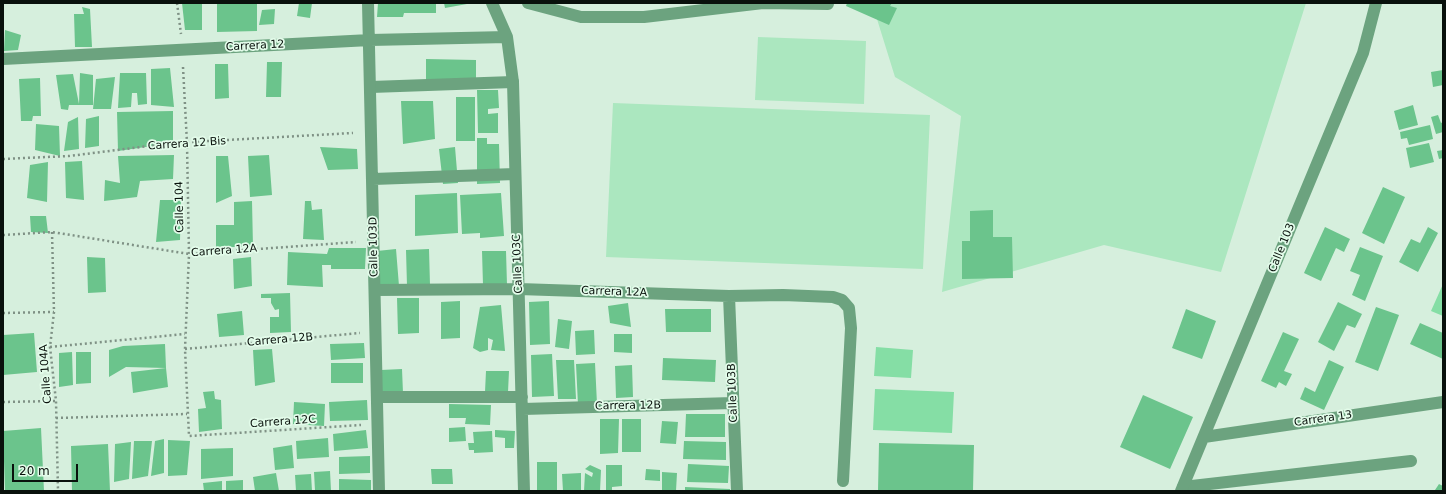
<!DOCTYPE html>
<html>
<head>
<meta charset="utf-8">
<style>
	body { margin:0 }
	#map { position:relative; width:1446px; height:494px; overflow:hidden; background:#d6efdd; font-family:"DejaVu Sans",sans-serif }
	canvas { display:block }
	.frame { position:absolute; inset:0; border:4px solid #09110c; pointer-events:none }
	.scale { position:absolute; left:12px; top:464px; width:66px; height:18px; box-sizing:border-box; border:2px solid #09110c; border-top:0; padding-left:5px; font-size:12px; line-height:14px; white-space:nowrap; color:#09110c; -webkit-text-stroke:3px #e3fcea; paint-order:stroke }
</style>
</head>
<body>
<div id="map">
<canvas width="1446" height="494"></canvas>
<div class="frame"></div>
<div class="scale">20 m</div>
</div>
<script>
const context = document.querySelector('canvas').getContext('2d');
context.lineJoin = 'round';
function paint(path, color) { context.fillStyle = color; context.fill(path, 'evenodd'); }
function stroke(path, color, width, dash) { context.strokeStyle = color; context.lineWidth = width; context.lineCap = dash ? 'butt' : 'round'; context.setLineDash(dash || []); context.stroke(path); }
function write(font, color, halo, rows, align = 'center') {
  context.font = font + ' "DejaVu Sans",sans-serif'; context.lineWidth = 3.5; context.setLineDash([]); context.textBaseline = 'middle'; context.strokeStyle = halo; context.fillStyle = color; for (const [text, x, y, turn = 0] of rows) {
    context.save(); context.translate(x, y); context.rotate((+turn || 0) * Math.PI / 180); context.textAlign = isNaN(turn) ? turn : align; if (halo) context.strokeText(text, 0, 0); context.fillText(text, 0, 0); context.restore();
  }
}
paint(new Path2D(`
	M872,3H1306L1221,272L1104,245L942,292L961,116L895,77Z
	M758,37L866,41L864,104L755,100Z
	M613,103L930,115L923,269L606,257Z`), '#abe7bf');
paint(new Path2D(`
	M1443,284V316L1431,311Z
	M876,347L913,350L911,378L874,376Z
	M875,389L954,392L952,433L873,430Z`), '#85dea5');
paint(new Path2D(`
	M182,3H202V30H185Z
	M217,3H257V31L217,32Z
	M299,3H312L310,18L297,16Z
	M378,3H436V13H404L403,17H377Z
	M444,3H467V4L445,8Z
	M847,3H892L890,6L897,8L889,25L846,6Z
	M82,7L90,9L92,47H75L74,14H84Z
	M275,9L274,24L259,25L262,10Z
	M5,30L21,35L18,50L4,51Z
	M426,59L476,60V80H426Z
	M267,62H282L281,97H266Z
	M215,64H228L229,98L215,99Z
	M170,68L174,107L151,105V69Z
	M1443,70V85L1433,87L1431,72Z
	M80,73L93,75V105H69L68,110L61,109L56,75L73,74L79,104Z
	M120,73H146L147,104L138,105L137,93H132L131,107L118,108Z
	M115,77L111,109H93L96,79Z
	M40,78L41,116H33L32,121H21L19,79Z
	M477,90H498L499,108L488,109V114L498,113V133H478Z
	M456,97H475V141H456Z
	M401,101H433L435,139L403,144Z
	M1413,105L1418,125L1399,130L1394,111Z
	M173,111V143L118,151L117,112Z
	M1438,115L1441,123L1443,122V132L1436,134L1431,117Z
	M99,116V146L85,148L86,119Z
	M78,117L79,149L64,151L68,122Z
	M36,124L59,126L60,156L35,150Z
	M1430,125L1433,139L1409,145L1407,138L1401,139L1400,132Z
	M477,138H487V144H499L500,183L477,184Z
	M1429,143L1434,162L1410,168L1406,148Z
	M320,147L357,149L358,169L328,170Z
	M455,147L458,183L443,184L439,149Z
	M1443,150V158L1439,159L1437,151Z
	M174,155L173,179L140,181L137,197L104,201L105,180L120,183L118,156Z
	M269,155L272,195L250,197L248,156Z
	M216,156H228L232,196L216,203Z
	M82,161L84,200L66,198L65,162Z
	M48,162L47,202L27,198L30,165Z
	M1383,187L1405,197L1384,244L1362,233Z
	M457,193L458,233L415,236V195Z
	M501,193L504,236L480,238V233L462,234L460,195Z
	M160,200H181L180,240L156,242Z
	M252,201L253,247H216V225H234V202Z
	M305,201H311L312,210L322,209L324,240L303,239Z
	M993,210V237H1012L1013,278L962,279V241H970V211Z
	M30,216H46L48,233L31,232Z
	M1325,227L1350,239L1344,252L1336,248L1321,281L1304,273Z
	M1428,227L1438,233L1418,272L1399,262L1411,239L1420,243Z
	M1360,247L1383,256L1365,301L1352,295L1360,275L1350,271Z
	M329,248H366L365,269H331V265H322L323,287L287,285L288,252L327,254Z
	M396,249L399,286L380,287L377,251Z
	M429,249L430,285L407,286L406,250Z
	M482,251H506L507,285H483Z
	M87,257L105,258L106,292L88,293Z
	M251,257L252,286L234,289L233,259Z
	M290,293L291,332L270,333V317H279V309L275,310L271,303V298H261V294Z
	M397,298H419V333L398,334Z
	M460,301V338L441,339V302Z
	M549,301L550,344L530,345L529,302Z
	M1338,302L1362,314L1355,328L1347,325L1334,351L1318,342Z
	M628,303L631,327L610,323L608,306Z
	M501,305L505,351L491,350L493,340L488,338V350L480,352L473,348L480,307Z
	M1376,307L1399,315L1378,371L1355,362Z
	M665,309H711V332H666Z
	M1186,309L1216,321L1202,359L1172,348Z
	M242,311L244,335L219,337L217,314Z
	M558,319L572,321L569,349L555,347Z
	M1420,323L1443,333V359L1410,344Z
	M594,330L595,354L576,355L575,331Z
	M1283,332L1299,339L1284,371L1292,374L1286,386L1279,382L1276,388L1261,381Z
	M34,333L37,372L3,375V335Z
	M614,334H632V353L614,352Z
	M364,343L365,358L331,360L330,344Z
	M165,344L166,368L126,367L109,377V350L123,346Z
	M272,349L275,382L255,386L253,350Z
	M72,352L73,385L59,387V353Z
	M76,352H91V383L76,384Z
	M552,354L554,396L532,397L531,355Z
	M663,358L716,360L715,382L662,380Z
	M556,360H574L576,399H558Z
	M1329,360L1344,367L1324,410L1300,399L1305,387L1315,392Z
	M331,363H363V383H331Z
	M595,363L597,404L578,405L576,364Z
	M632,365L633,397L616,398L615,366Z
	M166,368L168,387L133,393L131,372Z
	M402,369L403,393L382,394L381,370Z
	M486,371H509L508,392H485Z
	M214,391L215,399L221,400L222,429L199,432L198,409L206,408L203,392Z
	M1143,395L1193,417L1170,469L1120,447Z
	M367,400L368,420L330,421L329,402Z
	M294,402L325,404L324,426L293,424Z
	M449,404L491,405L490,425L465,424L466,418H449Z
	M686,414H725V437H685Z
	M600,419H619L618,453L600,454Z
	M622,419H641V452H622Z
	M662,421L678,422L676,444L660,443Z
	M465,427L466,441L449,442V428Z
	M41,428L44,491H5L3,431Z
	M366,430L368,448L334,451L333,434Z
	M495,430L515,431L514,448H505V438L495,437Z
	M492,431L493,452L474,453V450H469L468,443H474L473,432Z
	M328,438L329,457L297,459L296,441Z
	M164,439V473L151,476L155,441Z
	M168,440L190,441L187,475L168,476Z
	M134,441H152L148,476L132,479Z
	M684,441L726,442V460L683,459Z
	M131,442L129,479L114,482L115,444Z
	M879,443L974,445L973,491H878Z
	M108,444L110,491H72L71,446Z
	M292,445L294,468L275,470L273,448Z
	M233,448V476L201,479V449Z
	M370,456V473L339,474V457Z
	M537,462H557V491H537Z
	M688,464L729,466L728,483L687,482Z
	M590,465L601,470L600,491H584L585,473L592,477L593,473L585,469Z
	M606,465H622V486L612,487V491H606Z
	M431,469H452L453,484H432Z
	M646,469L660,470V481L645,480Z
	M330,471L331,491H315L314,472Z
	M662,472L677,473L676,491H662Z
	M276,473L279,491H255L253,477Z
	M581,473V491H563L562,474Z
	M311,474L312,491H296L295,475Z
	M339,479L371,480V491H339Z
	M243,480V491H226V481Z
	M222,481V491H204L203,483Z
	M1439,484L1443,486V491L1435,490Z
	M685,487L730,489V491H685Z`), '#6bc48c');
stroke(new Path2D(`
	M177,3L181,34
	M183,67L187,143L189,254L185,349L189,436L361,425
	M3,159L69,156L173,143L353,133
	M52,232L54,312L50,347L56,401L58,491
	M3,235L52,232L189,254L356,242
	M3,313L54,312
	M50,347L185,334
	M185,349L360,333
	M3,402L56,401
	M56,418L187,414`), '#7f9185', 2.5, [2, 3]);
stroke(new Path2D(`
	M528,3L581,17H644L763,3L828,4
	M371,87L513,82
	M1183,487L1411,461`), '#6ca37f', 12);
stroke(new Path2D(`
	M368,3L379,491
	M492,3L507,37L513,82L524,491
	M3,59L370,40L507,37
	M373,179L515,174
	M375,290L519,289L729,296L783,295L833,297L842,300L849,308L851,328L843,481
	M729,296L737,491
	M377,397H522
	M523,409L733,403
	M1204,437L1443,402
	M1181,491L1363,53L1376,3`), '#6ca37f', 12);
write('11px', '#09110c', '#e3fcea', [
	["Carrera 12",255,46,-3],
	["Carrera 12 Bis",187,144,-4],
	["Calle 104",180,207,-91],
	["Calle 103D",374,247,-91],
	["Calle 103",1282,248,-68],
	["Carrera 12A",224,251,-4],
	["Calle 103C",518,264,-92],
	["Carrera 12A",614,292,2],
	["Carrera 12B",280,340,-5],
	["Calle 104A",46,374,-94],
	["Calle 103B",733,393,-92],
	["Carrera 12B",628,406,-1],
	["Carrera 13",1323,419,-8],
	["Carrera 12C",283,422,-4]
]);
</script>
</body>
</html>
